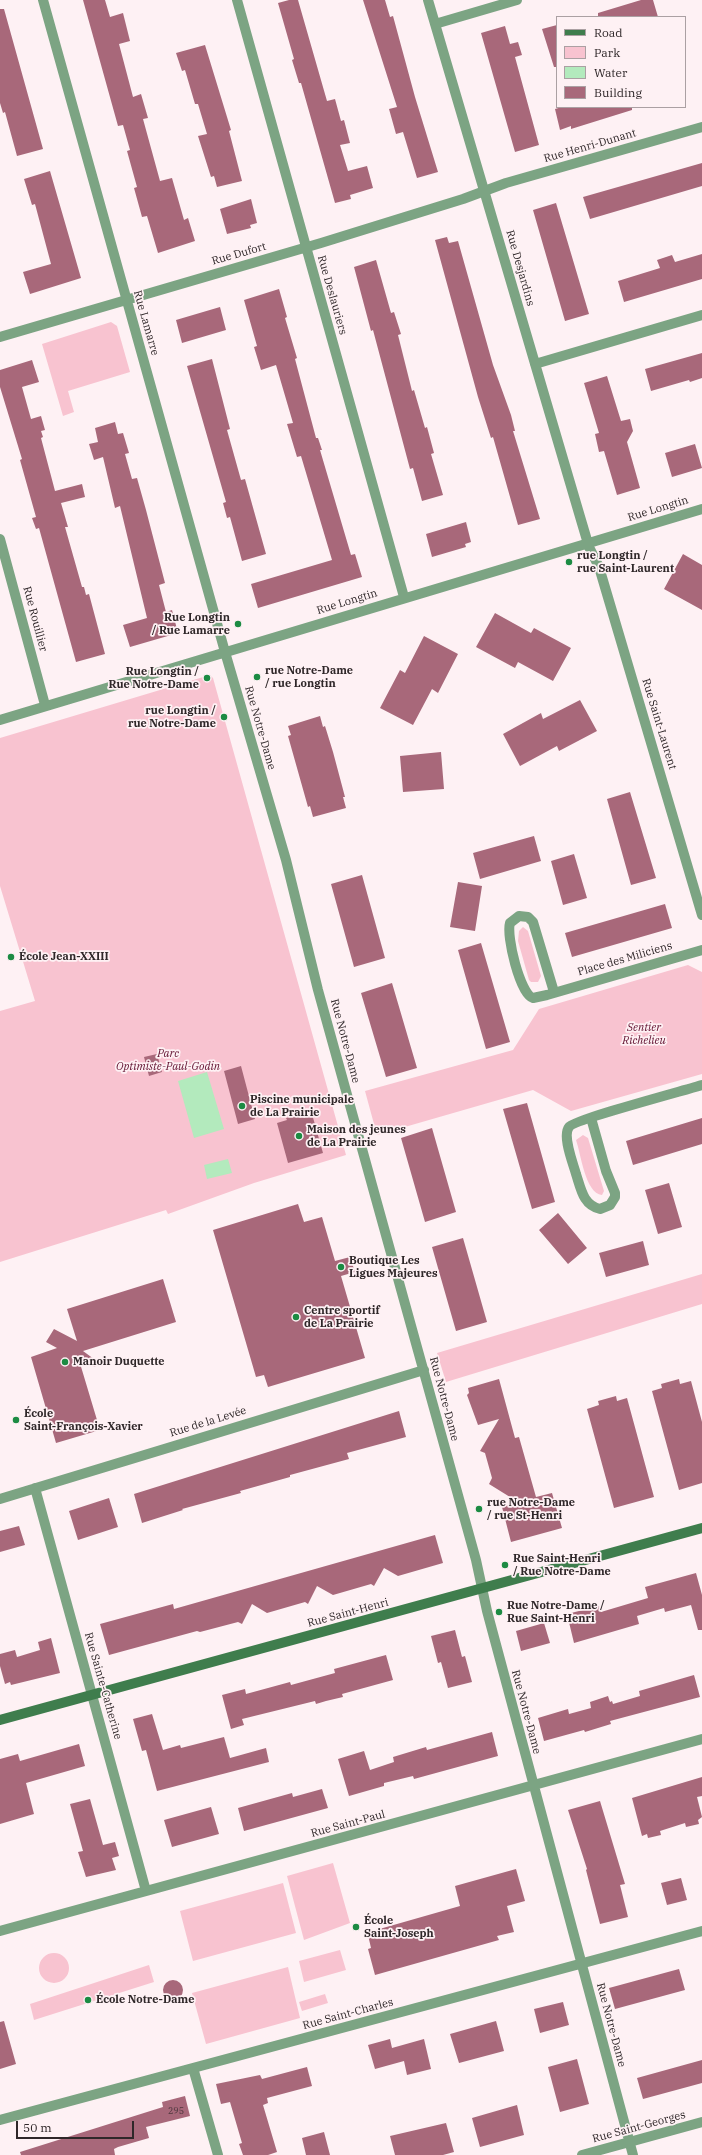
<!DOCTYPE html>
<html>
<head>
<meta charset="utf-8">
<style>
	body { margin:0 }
	#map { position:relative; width:702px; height:2155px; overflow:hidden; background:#fef1f4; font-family:"IBM Plex Serif",serif }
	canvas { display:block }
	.legend { position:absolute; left:556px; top:16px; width:130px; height:92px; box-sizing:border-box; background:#fef1f4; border:1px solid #aba0a3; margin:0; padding:5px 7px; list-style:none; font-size:12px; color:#2f2729 }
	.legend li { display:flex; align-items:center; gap:8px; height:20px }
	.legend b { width:20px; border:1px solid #aba0a3 }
	.scale { position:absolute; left:16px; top:2121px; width:118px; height:18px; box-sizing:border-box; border:2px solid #2f2729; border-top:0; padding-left:5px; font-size:12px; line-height:14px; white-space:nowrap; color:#2f2729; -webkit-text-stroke:3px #fef1f4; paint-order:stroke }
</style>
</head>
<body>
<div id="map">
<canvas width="702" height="2155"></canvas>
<ul class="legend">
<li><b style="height:5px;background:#3f7d4d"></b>Road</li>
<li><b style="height:11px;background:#f8c3d0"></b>Park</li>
<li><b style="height:11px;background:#b3eabd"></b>Water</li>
<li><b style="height:11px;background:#a8687a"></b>Building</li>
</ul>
<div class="scale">50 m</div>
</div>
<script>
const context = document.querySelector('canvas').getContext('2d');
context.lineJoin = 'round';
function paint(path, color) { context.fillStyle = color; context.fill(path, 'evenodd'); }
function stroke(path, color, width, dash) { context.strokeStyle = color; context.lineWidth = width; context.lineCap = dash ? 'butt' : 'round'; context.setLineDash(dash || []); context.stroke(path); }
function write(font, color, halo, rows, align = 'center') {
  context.font = font + ' "IBM Plex Serif",serif'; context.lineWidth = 3.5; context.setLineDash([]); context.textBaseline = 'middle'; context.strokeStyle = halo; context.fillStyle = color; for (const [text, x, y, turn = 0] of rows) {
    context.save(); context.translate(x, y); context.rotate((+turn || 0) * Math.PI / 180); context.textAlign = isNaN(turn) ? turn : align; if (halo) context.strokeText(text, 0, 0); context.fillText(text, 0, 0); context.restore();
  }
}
paint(new Path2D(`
	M111,322L117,326L130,372L68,391L74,412L63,416L42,344Z
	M210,675L213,678L346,1155L254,1183L168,1214L166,1210L0,1262V1011L35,1001L0,886V738Z
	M523,927L528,931L541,976L538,982H531L529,980L518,941L519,931Z
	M688,965L702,972V1074L571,1111L533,1090L377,1135L365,1091L513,1050L539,1009Z
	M583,1135L588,1138L604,1191L602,1195C585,1193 581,1154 576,1140Z
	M702,1274V1304L446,1382L437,1353Z
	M333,1863L350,1923L304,1940L287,1876Z
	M283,1883L296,1933L193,1961L180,1911Z
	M340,1950L346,1970L304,1982L299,1961Z
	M39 1968a15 15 0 1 1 30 0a15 15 0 1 1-30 0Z
	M149,1965L154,1982L34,2020L30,2004Z
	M288,1967L300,2018L206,2044L192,1993Z
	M325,1994L328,2003L302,2011L299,2002Z`), '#f8c3d0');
paint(new Path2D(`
	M207,1072L224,1129L194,1138L178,1081Z
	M228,1159L232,1173L207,1179L204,1165Z`), '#b3eabd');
paint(new Path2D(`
	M83,0H105L110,17L123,13L130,41L119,44L133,97L141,94L148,118L143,119L160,181L172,178L184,220L188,218L195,241L158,253L147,216L142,217L134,188L137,187L127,151L130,150L123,125L118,126Z
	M289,0H298L327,101L335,99L341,121L344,120L350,143L340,145L348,171L367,166L373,188L350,195L351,199L335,203L301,83H299L292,60L294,59L278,3Z
	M363,0H385L390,17L393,16L415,97L438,172L417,178L403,132L396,134L389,109L397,107Z
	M641,0H653L658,17H598V13Z
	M0,9H4L43,149L17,156L5,112L3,113L0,103Z
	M557,25V67H554L542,29Z
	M505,26L510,44L518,42L522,55L515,57L539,145L515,152L481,33Z
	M205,45L231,130L229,131L242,181L217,187L214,176L211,177L198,136L207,134L198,104H195L185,70L182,71L176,53Z
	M562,107H632V110L571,129V126L560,130L555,109Z
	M702,163V186L590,219L583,197Z
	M50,171L81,278L30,294L23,272L51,264L35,204L32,205L24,179Z
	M251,199L257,223L250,225L251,228L227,234L220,209Z
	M556,203L589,314L565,321L533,210Z
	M447,237L449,243L458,241L493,365L511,415L515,431H513L540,519L518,525L493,437L491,438L478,397L435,240Z
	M702,254V279L624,302L618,281L660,268L657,260L672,255L675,262Z
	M376,260L391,313L394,312L401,334L398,335L412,391L414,390L425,428L427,427L434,453L431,454L443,495L422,501L413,468L410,469L373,330L371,331L354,267Z
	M279,289L287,317L285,318L297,358L295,359L316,438H318L322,450H320L351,555L355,554L362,577L258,608L251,584L332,560L301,456L297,457L287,424L293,423L276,365L261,370L254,347L257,346L244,300Z
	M220,307L226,330L182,343L176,320Z
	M702,353V378L690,382L689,380L651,391L645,369Z
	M212,359L230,429L227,430L241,480L245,479L266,554L242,561L230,517L227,518L223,503L226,502L187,366Z
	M32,360L39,382L22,387L31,419L41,416L45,430L41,431L43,437L41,438L55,491L82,484L85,497L61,503L68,527H65L82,587H84L86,595L89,594L105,654L76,662L39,528L36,529L32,518L36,517L20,460L22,459L0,387V370Z
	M607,376L621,421L630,419L633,431L627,442L640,488L617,495L604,451L599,452L595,434L599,433L584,383Z
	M115,422L118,434L123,433L129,453L125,454L132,479L137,478L146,510L165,583L159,585L166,612L172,610L178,633L130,647L123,625L147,618L120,506L115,508L103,457L94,460L89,444L98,442L95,428Z
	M695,444L702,468L672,477L665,453Z
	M466,522L471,542L465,544L466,547L432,557L426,534Z
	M683,554L702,565V610L664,589Z
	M495,613L531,633L534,628L571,648L553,681L518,662L515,668L476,647Z
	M424,636L458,654L438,693L432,689L413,725L380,708L400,670L405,673Z
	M580,700L597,731L559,751L557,746L520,766L503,734L541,713L543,719Z
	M320,716L323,727L325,726L333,752L345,797H343L346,808L313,817L310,806L308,807L288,736L291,735L288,726Z
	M441,752L444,789L403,792L400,756Z
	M630,792L656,878L631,885L607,799Z
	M534,836L541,861L480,879L473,853Z
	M574,854L587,898L563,905L551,861Z
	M362,875L385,958L354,967L331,884Z
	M458,882L482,886L475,931L450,927Z
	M665,904L672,928L572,957L565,933Z
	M481,943L510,1042L486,1049L458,950Z
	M392,983L417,1068L386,1077L361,993Z
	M157,1054L162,1072L149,1076L144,1057Z
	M241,1066L255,1119L238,1124L224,1071Z
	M527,1103L555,1202L532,1209L503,1109Z
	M302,1114L303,1117L312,1114L323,1153L288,1163L277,1123L287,1120L286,1118Z
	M702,1118V1144L633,1165L626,1141Z
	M432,1128L456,1212L425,1222L401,1138Z
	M669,1183L682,1227L658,1234L645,1190Z
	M298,1204L304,1222L322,1217L335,1261L350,1257L355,1272L341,1276L365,1358L268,1387L264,1375L256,1377L213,1230Z
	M558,1213L587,1248L568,1264L539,1230Z
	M463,1238L487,1322L456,1331L432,1247Z
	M643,1241L649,1265L606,1277L599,1253Z
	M163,1279L176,1322L83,1351L98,1362L95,1367L79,1360L100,1430L56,1443L31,1357L57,1348L46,1342L54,1329L77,1341L67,1309Z
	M499,1379L515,1438L519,1437L536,1497L552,1493L562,1528L511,1542L502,1507L518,1502L489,1484L492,1478L485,1453L480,1451L499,1419L478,1425L467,1395L469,1393L468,1388Z
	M679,1379L680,1384L691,1381L702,1422V1483L679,1490L652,1391L662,1388L661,1384Z
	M616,1396L617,1401L627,1398L654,1497L614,1508L587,1409L599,1405L598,1401Z
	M399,1411L406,1437L347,1453L349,1459L290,1475V1477L240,1491L241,1493L182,1509L183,1510L142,1523L134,1494Z
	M109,1498L118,1527L78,1540L69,1511Z
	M19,1526L25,1545L0,1552V1531Z
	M435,1535L443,1563L398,1576L384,1568L374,1586L371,1584L333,1595L317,1586L308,1604L305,1602L267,1613L252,1604L242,1624L238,1622L200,1632L197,1631L109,1655L100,1624L173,1604L174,1609Z
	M696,1573L702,1595V1630H698L691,1605L665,1612L664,1608L637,1616L639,1624L574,1643L567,1614L599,1606L601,1612L648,1598L645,1587Z
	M544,1623L550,1643L521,1651L516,1631Z
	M455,1630L462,1657L465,1656L472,1682L448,1688L441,1662L438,1663L431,1636Z
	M51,1638L60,1673L11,1685L10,1682L5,1684L0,1666V1654L15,1650L17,1657L40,1650L38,1642Z
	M386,1655L393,1680L342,1694L343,1697L326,1701L316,1704L315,1701L242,1719L244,1725L231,1729L222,1695L245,1689L246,1694L290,1682L291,1685L335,1673L334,1669Z
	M694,1675L700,1697L610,1721L611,1724L585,1732L584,1730L544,1741L538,1718L568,1709L569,1714L591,1708L590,1702L608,1696L610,1702L612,1701L613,1704L640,1696L639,1691Z
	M152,1714L163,1750L180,1745L181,1748L224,1737L230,1758L266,1748L269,1762L157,1791L146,1750L142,1751L133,1719Z
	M492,1732L498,1756L414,1779L413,1776L384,1783V1786L349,1796L338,1759L364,1751L370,1770L394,1762L393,1757L426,1747L427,1750Z
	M79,1744L85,1766L26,1783L34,1814L0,1824V1759L18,1754L20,1761Z
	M702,1777V1796L697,1797L702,1817L698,1820L699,1824L686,1827L685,1823L660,1831L661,1835L648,1838L647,1834L642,1836L632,1798Z
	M322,1789L328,1808L244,1831L238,1808L292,1793L293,1797Z
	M90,1799L103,1845L115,1842L119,1856L112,1858L116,1870L86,1877L78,1852L83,1851L70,1804Z
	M600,1801L625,1884L620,1885L628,1917L600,1924L586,1870L587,1869L568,1810Z
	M211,1807L219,1834L172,1847L164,1820Z
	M516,1869L525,1901L507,1906L514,1932L497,1936L499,1940L375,1975L368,1949L371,1948L368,1935L376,1933V1930L460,1906L455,1886Z
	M681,1878L687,1900L667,1905L661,1883Z
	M679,1969L685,1990L615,2009L609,1988Z
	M163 1990a10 10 0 1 1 20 0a10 10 0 1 1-20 0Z
	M563,2002L569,2025L540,2033L534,2009Z
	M4,2021L16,2064L0,2069V2022Z
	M496,2021L504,2051L459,2063L450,2034Z
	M390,2039L392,2048L424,2039L431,2069L407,2075L404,2061L375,2069L368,2045Z
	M577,2059L589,2104L560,2112L548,2067Z
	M702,2060V2083L643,2099L637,2078Z
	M307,2067L312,2086L267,2098L268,2103L263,2105L277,2152L268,2155H243L239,2144L242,2143L230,2102L221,2104L216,2084L260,2075L262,2079Z
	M185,2096L190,2116L146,2127L149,2138L118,2147L114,2149L115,2155H21L20,2152L163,2107L162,2102Z
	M517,2105L524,2135L480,2147L472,2118Z
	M446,2123L454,2152L443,2155H395L390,2136Z
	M324,2132L330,2155H306L302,2138Z`), '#a8687a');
stroke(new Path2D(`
	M43,0L225,652L286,860L318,990L476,1560L487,1611L633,2155
	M237,0L404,597
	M428,0L581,520L589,547L599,567L702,915
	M435,24L517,0
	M0,337L321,243L463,199L506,183L702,127
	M535,364L702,315
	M0,539L45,705
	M0,720L702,509
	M554,992L533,922L528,917L519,916L510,923C506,936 520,994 533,998L547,995L702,950
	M591,1118L606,1171L615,1193V1197L610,1205L600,1209C583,1205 581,1189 576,1174C573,1163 562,1136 569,1127C573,1120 686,1090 702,1085
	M35,1488L146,1891
	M0,1499L424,1370
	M0,1931L702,1739
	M193,2068L218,2155
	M0,2120L702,1931
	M582,2155L702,2122`), '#7ca483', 10);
stroke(new Path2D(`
	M0,1720L702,1528`), '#3f7d4d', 10);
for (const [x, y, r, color] of [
	[569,562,4,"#1c8b43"],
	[238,624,4,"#1c8b43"],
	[257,677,4,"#1c8b43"],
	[207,678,4,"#1c8b43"],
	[224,717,4,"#1c8b43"],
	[11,957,4,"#1c8b43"],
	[242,1106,4,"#1c8b43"],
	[299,1136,4,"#1c8b43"],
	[341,1267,4,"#1c8b43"],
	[296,1317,4,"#1c8b43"],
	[65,1362,4,"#1c8b43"],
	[16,1420,4,"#1c8b43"],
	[479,1509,4,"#1c8b43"],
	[505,1565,4,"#1c8b43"],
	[499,1612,4,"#1c8b43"],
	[356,1927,4,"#1c8b43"],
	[88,2000,4,"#1c8b43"]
]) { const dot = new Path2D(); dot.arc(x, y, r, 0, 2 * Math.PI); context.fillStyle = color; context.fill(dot); stroke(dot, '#fef1f4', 1.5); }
write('9px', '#4d373d', null, [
	["295",176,2111]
]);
write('11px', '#2f2729', '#fef1f4', [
	["Rue Henri-Dunant",590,146,-16],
	["Rue Dufort",239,254,-16],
	["Rue Desjardins",520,268,74],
	["Rue Deslauriers",332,295,74],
	["Rue Lamarre",146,323,74],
	["Rue Longtin",658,509,-17],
	["Rue Longtin",347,602,-17],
	["Rue Rouillier",35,619,75],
	["Rue Saint-Laurent",659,724,73],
	["Rue Notre-Dame",260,728,74],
	["Place des Miliciens",625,959,-16],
	["Rue Notre-Dame",345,1041,75],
	["Rue Notre-Dame",444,1399,75],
	["Rue de la Levée",208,1422,-17],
	["Rue Saint-Henri",348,1613,-15],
	["Rue Sainte-Catherine",103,1686,74],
	["Rue Notre-Dame",526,1712,75],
	["Rue Saint-Paul",348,1824,-15],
	["Rue Saint-Charles",348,2014,-15],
	["Rue Notre-Dame",611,2025,75],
	["Rue Saint-Georges",639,2127,-15]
]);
write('bold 11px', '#2f2729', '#fef1f4', [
	["rue Longtin /",577,556],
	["rue Saint-Laurent",577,569],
	["Rue Longtin",230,618,"right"],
	["/ Rue Lamarre",230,631,"right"],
	["rue Notre-Dame",265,671],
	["/ rue Longtin",265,684],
	["Rue Longtin /",199,672,"right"],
	["Rue Notre-Dame",199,685,"right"],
	["rue Longtin /",216,711,"right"],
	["rue Notre-Dame",216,724,"right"],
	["École Jean-XXIII",19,957],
	["Piscine municipale",250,1100],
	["de La Prairie",250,1113],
	["Maison des jeunes",307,1130],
	["de La Prairie",307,1143],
	["Boutique Les",349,1261],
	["Ligues Majeures",349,1274],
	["Centre sportif",304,1311],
	["de La Prairie",304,1324],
	["Manoir Duquette",73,1362],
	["École",24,1414],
	["Saint-François-Xavier",24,1427],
	["rue Notre-Dame",487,1503],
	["/ rue St-Henri",487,1516],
	["Rue Saint-Henri",513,1559],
	["/ Rue Notre-Dame",513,1572],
	["Rue Notre-Dame /",507,1606],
	["Rue Saint-Henri",507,1619],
	["École",364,1921],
	["Saint-Joseph",364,1934],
	["École Notre-Dame",96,2000]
], 'left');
write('italic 11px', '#621231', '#fef1f4', [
	["Sentier",644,1028],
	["Richelieu",644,1041],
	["Parc",168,1054],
	["Optimiste-Paul-Godin",168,1067]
]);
</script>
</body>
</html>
